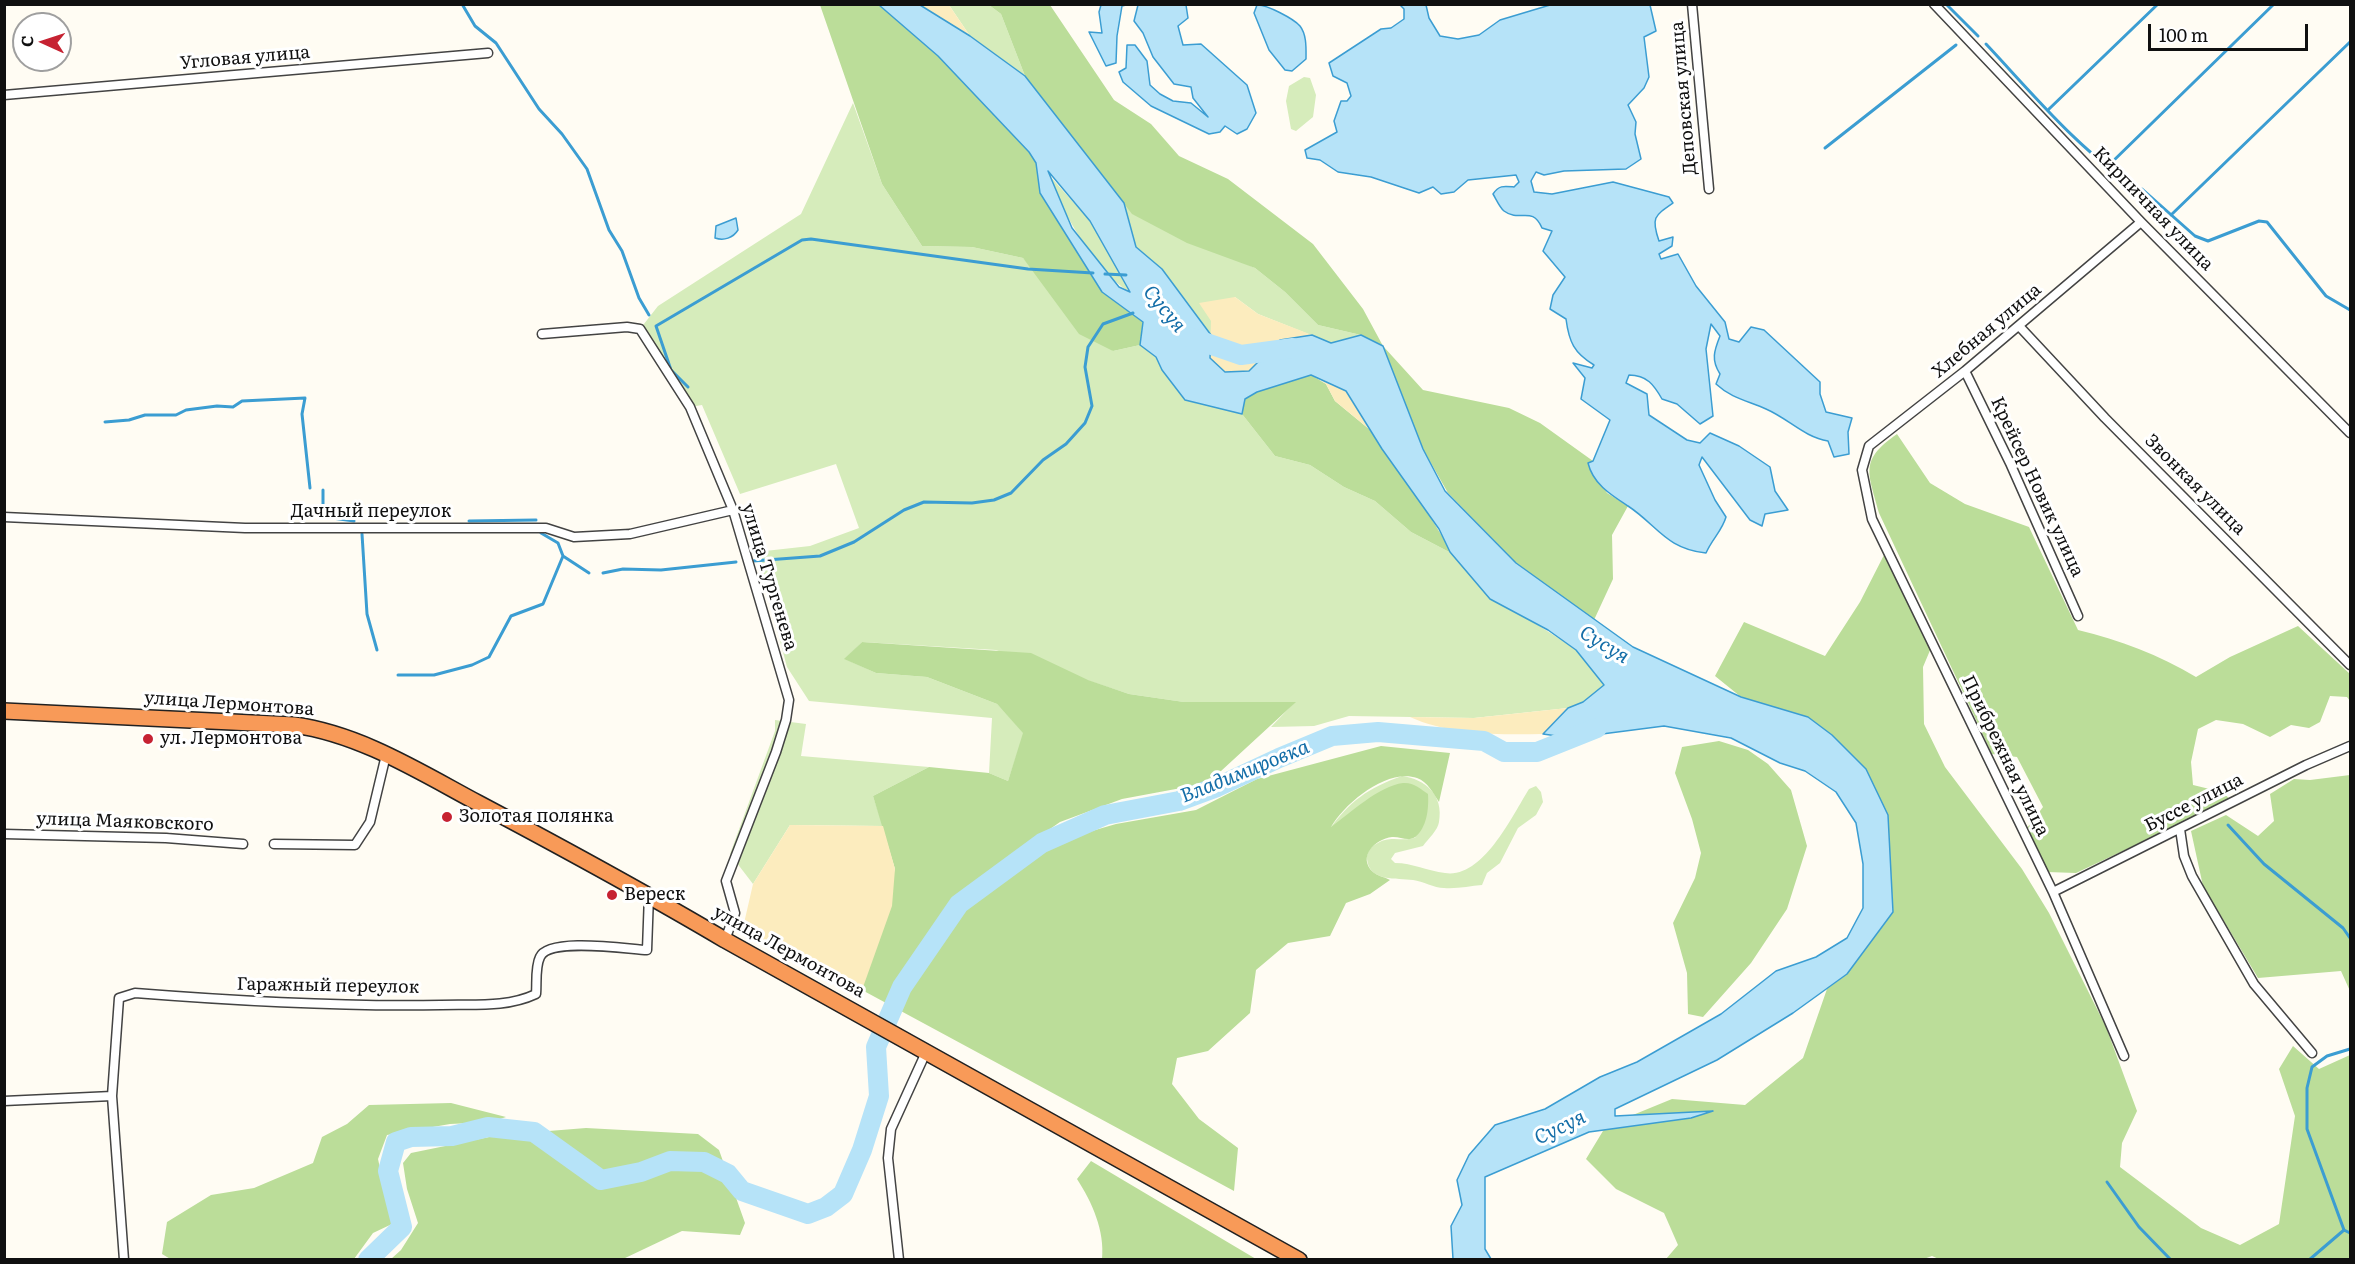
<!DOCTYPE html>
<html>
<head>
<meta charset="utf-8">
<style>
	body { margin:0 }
	#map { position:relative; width:2355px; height:1264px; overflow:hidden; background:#fffcf3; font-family:Literata,serif }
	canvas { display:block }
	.frame { position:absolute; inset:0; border:6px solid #101010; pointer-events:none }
	.north { position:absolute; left:12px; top:12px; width:60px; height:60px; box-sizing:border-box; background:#fff; border:2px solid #9f9f9f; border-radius:50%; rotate:273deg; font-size:16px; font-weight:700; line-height:24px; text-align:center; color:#101010 }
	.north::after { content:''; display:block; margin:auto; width:21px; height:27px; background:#c62232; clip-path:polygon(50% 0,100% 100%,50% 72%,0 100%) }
	.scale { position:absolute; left:2148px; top:24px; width:160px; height:27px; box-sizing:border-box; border:3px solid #101010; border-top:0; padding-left:8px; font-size:18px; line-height:21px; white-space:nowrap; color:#101010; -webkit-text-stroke:4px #fff; paint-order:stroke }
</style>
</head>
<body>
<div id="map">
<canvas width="2355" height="1264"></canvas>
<div class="frame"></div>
<div class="north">С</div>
<div class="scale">100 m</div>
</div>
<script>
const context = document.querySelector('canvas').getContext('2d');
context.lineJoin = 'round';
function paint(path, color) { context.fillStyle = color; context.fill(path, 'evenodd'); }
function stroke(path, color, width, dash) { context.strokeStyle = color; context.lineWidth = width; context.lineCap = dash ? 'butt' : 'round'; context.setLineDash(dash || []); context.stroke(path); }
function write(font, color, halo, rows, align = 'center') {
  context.font = font + ' Literata,serif'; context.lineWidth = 6; context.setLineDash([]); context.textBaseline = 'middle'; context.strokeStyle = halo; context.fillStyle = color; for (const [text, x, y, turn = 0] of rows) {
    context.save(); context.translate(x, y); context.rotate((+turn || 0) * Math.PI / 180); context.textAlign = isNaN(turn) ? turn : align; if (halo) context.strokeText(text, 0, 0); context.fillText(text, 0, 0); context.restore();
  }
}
paint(new Path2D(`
	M949,5H989L1001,14L1025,76L970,36Z
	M1304,77L1310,78L1316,95L1313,117L1296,131L1291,129L1286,101L1289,86Z
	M853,103L882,184L922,246L972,247L1023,258L1113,351L1140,345L1155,354L1162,370L1185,400L1242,414L1275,456L1310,465L1344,487L1375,501L1411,532L1453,554L1533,622L1577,650L1605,685L1583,702L1568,708L1474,718L1349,716L1314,726L1271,727L1295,702H1184L1129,694L996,650L862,642L845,659L876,673L927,677L997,704L1024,733L1008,781L989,773L992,718L809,701L787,667L756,552L810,546L859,528L836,464L740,494L702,405L690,407L640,329L658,306L801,214Z
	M1049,175L1090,221L1131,292C1100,278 1059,208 1049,175Z
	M1124,203L1133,214L1255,268L1285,292L1318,325L1361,335L1331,343L1258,314L1235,297L1211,321V335L1162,269L1136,247L1127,223Z
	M775,720L806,724L801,756L929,767L873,796L883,826L790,825L753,884L730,854L775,731Z
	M1402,776C1425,779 1444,795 1439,822C1438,830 1428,839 1423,846L1395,853L1391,859L1395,863C1413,863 1427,871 1445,873C1483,879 1512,816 1529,789L1536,786L1541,792L1543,802L1536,815L1518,828L1500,863L1487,873L1482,885C1470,886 1457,889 1444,888C1434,888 1423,881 1413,880C1397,878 1369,882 1367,859C1366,853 1371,847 1376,844C1391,834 1403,843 1416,837L1329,830C1350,801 1368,788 1402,776Z`), '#d6ecbb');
paint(new Path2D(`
	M820,5H879L938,56L1029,152L1036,163L1040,193L1102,292L1143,322L1140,345L1113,351L1079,334L1023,258L972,247L922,246L882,184Z
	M989,5H1050L1114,100L1151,124L1179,156L1228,179L1313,244L1363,309L1383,346L1423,390L1509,408L1540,423L1593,461L1600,482L1607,493L1628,506L1612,535L1613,579L1594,620L1516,563L1448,493L1423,449L1383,346L1361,335L1318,325L1285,292L1255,268L1187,243L1132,214L1025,76L1001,14Z
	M1311,375L1326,384L1335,401L1369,429L1421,502L1453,554L1411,532L1375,501L1344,487L1310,465L1275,456L1242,414L1245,399L1257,392Z
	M1897,434L1930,483L1965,504L2029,527L2078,630C2120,640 2159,655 2196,677L2230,657L2298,626L2350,674V701L2347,697L2330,696L2320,722L2309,728L2291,725L2270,737L2243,724L2216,720L2198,729L2191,762L2193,785L2222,792L2231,800L2076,873L2047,872L2027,828L2043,807L2017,757L1992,754L1879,513C1869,473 1858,461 1897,434Z
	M1884,555L1931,648L1923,667L1924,724L1945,767L2022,869L2049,913L2106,1027L2137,1111L2122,1143L2120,1167L2201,1228L2240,1245L2279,1224L2295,1116L2279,1069L2293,1046L2319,1069L2350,1055V1259L1941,1260L1932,1256L1921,1260L1666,1259L1678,1245L1664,1213L1616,1189L1586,1159L1606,1126L1672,1099L1745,1105L1803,1058L1827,989L1847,974L1893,912L1888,815L1763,704L1741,697L1715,676L1744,622L1825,656L1860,602Z
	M862,642L1031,653L1088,680L1129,694L1184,702H1296L1208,783L1122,799L1060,822L1016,853L1116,824L1196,810L1257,779L1381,746L1450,753L1439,802C1433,793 1428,782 1417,778C1387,768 1345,803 1331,827C1350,813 1379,786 1403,783C1413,782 1421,789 1428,794C1429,808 1427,828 1415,837C1408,842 1399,836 1392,837C1375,839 1357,857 1373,872C1377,876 1385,877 1390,880L1370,894L1346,903L1330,936L1288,943L1256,970L1250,1013L1208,1051L1177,1058L1172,1084L1199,1119L1238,1148L1234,1191L862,990L861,982L895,869L873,796L929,767L989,773L1008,781L1023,733L997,704L927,677L876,673L844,659Z
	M1719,741L1748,750L1768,764L1791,790L1807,846L1787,909L1751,963L1703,1017L1688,1014L1687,973L1673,923L1695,878L1701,853L1692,819L1675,773L1682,747Z
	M2350,775V991L2341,971L2258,978L2203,886L2191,831L2226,815L2258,836L2274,821L2270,794L2294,779L2310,780Z
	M451,1103L506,1117L491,1122L450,1124L387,1135L378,1159L392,1224L373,1233L354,1259L172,1260L162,1254L167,1222L211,1195L254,1188L313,1163L322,1137L347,1124L369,1105Z
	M586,1128L698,1134L719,1150L745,1223L740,1235L682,1231L623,1259H391L401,1250L418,1223L407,1189L403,1163L411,1153L499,1135Z
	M1091,1161L1256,1259H1102C1105,1231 1092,1202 1077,1179Z`), '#bd9');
paint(new Path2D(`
	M920,5H949L970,36Z
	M1235,297L1258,314L1312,335L1280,340L1249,371L1225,373L1210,358L1211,321L1199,303Z
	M1320,380L1346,391L1369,429L1335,401L1326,384Z
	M1568,708L1543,734C1501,735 1449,735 1410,717L1474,718Z
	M790,825L883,826L895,869L892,906L862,990L742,932L753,884Z`), '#fcecbe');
const water = new Path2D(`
	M879,5H920L970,36L1025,76L1124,203L1136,247L1162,269L1211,335L1210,358L1225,372L1249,371L1280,340L1312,335L1331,343L1361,335L1383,346L1423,449L1445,491L1516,563L1633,647L1741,697L1808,717L1832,735L1866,769L1888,815L1893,912L1847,974L1793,1013L1717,1060L1615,1109V1116L1713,1111L1691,1118L1589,1132L1485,1177V1249L1491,1259H1453L1451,1226L1462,1205L1457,1180L1469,1155L1495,1125L1545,1109L1600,1077L1637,1062L1721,1014L1776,971L1816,957L1847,938L1863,908V864L1856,823L1836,792L1805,771L1780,763L1731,738L1664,726L1571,738L1543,734L1568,708L1583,702L1604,685L1576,650L1548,630L1490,599L1450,552L1439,529L1382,449L1346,391L1311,375L1257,392L1245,399L1242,414L1185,400L1162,370L1156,357L1140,345L1143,322L1102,292L1040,193L1036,163L1029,152L938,56ZM1048,171L1090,221L1130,292L1119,287L1072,228Z
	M1101,5H1126L1122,6L1117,36L1116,63L1106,66L1089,32L1102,33L1099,12Z
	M1138,5H1186L1188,18L1178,26L1183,45L1201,44L1247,85L1256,113L1247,129L1237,134L1225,126L1220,132L1209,134L1151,106L1123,82L1119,72L1126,68L1127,45H1135L1147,61L1150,85L1160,94L1173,101L1191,103L1208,117L1193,98L1191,87L1174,84L1153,57L1143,33L1134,21Z
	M1257,5C1266,4 1294,19 1300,26C1307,35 1306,49 1306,59L1292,71L1285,70L1269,50L1254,13Z
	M1400,5H1426L1429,18L1440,36L1458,39L1479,35L1500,20L1550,5H1650L1656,31L1644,37L1649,77L1644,88L1628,105L1636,122L1635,134L1641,159L1626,169L1564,171L1544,175L1536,172L1531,181L1534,192L1552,194L1613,182L1669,197L1673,203C1654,216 1651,218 1659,241L1673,237L1672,246L1659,254L1661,259L1678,254L1696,286L1725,322L1729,339L1739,342L1751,327L1764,330L1820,382V394L1826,412L1852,418L1848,432L1849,454L1834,457L1828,441C1804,437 1789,419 1766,409C1748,401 1731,398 1716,384L1720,374C1711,360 1714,351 1720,336L1711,324L1706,349L1713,416L1700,424L1677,404L1662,399C1654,385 1647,375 1629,375L1626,383L1647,394L1649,415L1687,440L1700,443L1710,433L1739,446L1770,467L1775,491L1788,510L1765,514L1762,526L1750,520L1702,457L1699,465L1715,500L1726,517C1722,531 1712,539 1706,553C1666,549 1657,525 1628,506C1611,495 1593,484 1588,463L1593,461L1610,420L1581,399L1585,378L1573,363L1592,368L1594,365C1574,353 1569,342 1566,319L1550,309L1553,295L1565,277L1543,251L1552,231L1542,228C1532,205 1520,223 1504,211C1500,208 1496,199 1493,194C1499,185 1504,186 1514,187L1519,182L1516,175L1468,180L1454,192L1441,194L1433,187L1419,193L1371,177L1338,172L1320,160L1307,158L1305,150L1337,132L1334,121L1341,101H1347L1351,96L1347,83L1333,76L1329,63L1381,29L1391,28L1404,19V9Z
	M736,218L738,230C733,238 724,241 715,238L716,226Z`);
paint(water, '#b6e3f8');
stroke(water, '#3b9dd2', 1.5);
stroke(new Path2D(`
	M462,4L475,26L496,43L539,109L562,134L587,169L609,230L622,251L639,298L649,315
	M1946,4L1978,36
	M1986,44C2023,83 2088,161 2134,183
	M2049,109L2158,4
	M1825,148L1956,45
	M2108,166L2274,4
	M2142,189L2195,236L2208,241L2259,221L2267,222L2326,296L2350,310
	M2171,215L2350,42
	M1105,274L1126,275
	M688,387L671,370L656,326L802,240L811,239L1028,269L1093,273
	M105,422L129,420L145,415H176L186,410L217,406L233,407L242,401L305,398L302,414L310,488
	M323,490V513L325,517L354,521
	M469,521L536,520
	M541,533L558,543L563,556L589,573
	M362,534L367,614L377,650
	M753,561L820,556L854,542L904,510L924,502L972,503L994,500L1011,493L1043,460L1066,444L1085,423L1092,406L1085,367L1088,347L1103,324L1133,313
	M603,573L623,569L661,570L736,562
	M398,675H434L472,665L489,657L511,616L543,604L563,556
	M2228,825L2264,864L2343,928L2350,938
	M2350,1049L2327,1056L2312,1067L2307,1088V1129L2344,1230L2350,1233
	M2107,1182L2139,1227L2171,1260
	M2309,1260L2344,1230`), '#3b9dd2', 3);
stroke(new Path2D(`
	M1186,336L1241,355L1293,348
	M368,1260L402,1227L388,1171L396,1142L411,1137L452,1136L488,1127L534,1132L601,1180L641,1172L670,1161L704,1162L728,1174L742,1191L808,1214L826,1207L843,1194L862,1150L879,1096L876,1047L902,987L959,904L1042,843L1105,815L1179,801L1217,787L1279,758L1332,736L1378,732L1484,741L1504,752H1537L1597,728`), '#b6e3f8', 20);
const street = new Path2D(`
	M1692,4L1709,189
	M1934,4L2141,222L2350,433
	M4,95L488,53
	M2019,326L2105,418L2350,665
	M542,334L627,327L640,329L690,407L733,510L789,700L786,720L776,752L726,881L735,913L725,940
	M1965,371L2010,463L2078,616
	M4,517L245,528H546L574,537L630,534L733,510
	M2180,829L2184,856L2192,876L2254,984L2312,1053
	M4,834L166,838L243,844
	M274,844L355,845L370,822L386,755
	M2053,892L2306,765L2350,746
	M2124,1056L2053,892L1872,519L1862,470L1869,446L1965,371L2141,222
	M4,1101L112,1096
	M124,1260L112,1096L119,998L135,993C237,1001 339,1007 441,1005C474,1004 506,1008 536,994C537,983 535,967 540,957C549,937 627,949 647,950L649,895
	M899,1260L888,1158L891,1129L927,1050`);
const highway = new Path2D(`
	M4,711L294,725C360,734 420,772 478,803C561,847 644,892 725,940L1299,1260`);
stroke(street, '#434343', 11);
stroke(highway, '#212121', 18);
stroke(street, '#fff', 8);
stroke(highway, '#f89a58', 15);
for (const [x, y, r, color] of [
	[148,739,6,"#c62232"],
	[447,817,6,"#c62232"],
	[612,895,6,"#c62232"]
]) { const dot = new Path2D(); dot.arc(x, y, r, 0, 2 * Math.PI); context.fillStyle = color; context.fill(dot); stroke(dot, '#fff', 2); }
write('18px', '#101010', '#fff', [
	["Угловая улица",245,58,-5],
	["Деповская улица",1684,98,-95],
	["Кирпичная улица",2153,209,46],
	["Хлебная улица",1987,331,-40],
	["Звонкая улица",2195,485,45],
	["Крейсер Новик улица",2037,487,65],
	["Дачный переулок",371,512],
	["улица Тургенева",769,577,73],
	["улица Лермонтова",229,704,4],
	["Прибрежная улица",2005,756,64],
	["Буссе улица",2194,803,-27],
	["улица Маяковского",125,822,2],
	["улица Лермонтова",789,952,29],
	["Гаражный переулок",328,986,1]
]);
write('18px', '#101010', '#fff', [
	["ул. Лермонтова",160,739],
	["Золотая полянка",459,817],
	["Вереск",624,895]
], 'left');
write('italic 20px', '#146ea8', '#fff', [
	["Сусуя",1164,309,50],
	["Сусуя",1604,645,31],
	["Владимировка",1245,772,-22],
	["Сусуя",1560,1128,-26]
]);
</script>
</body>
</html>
